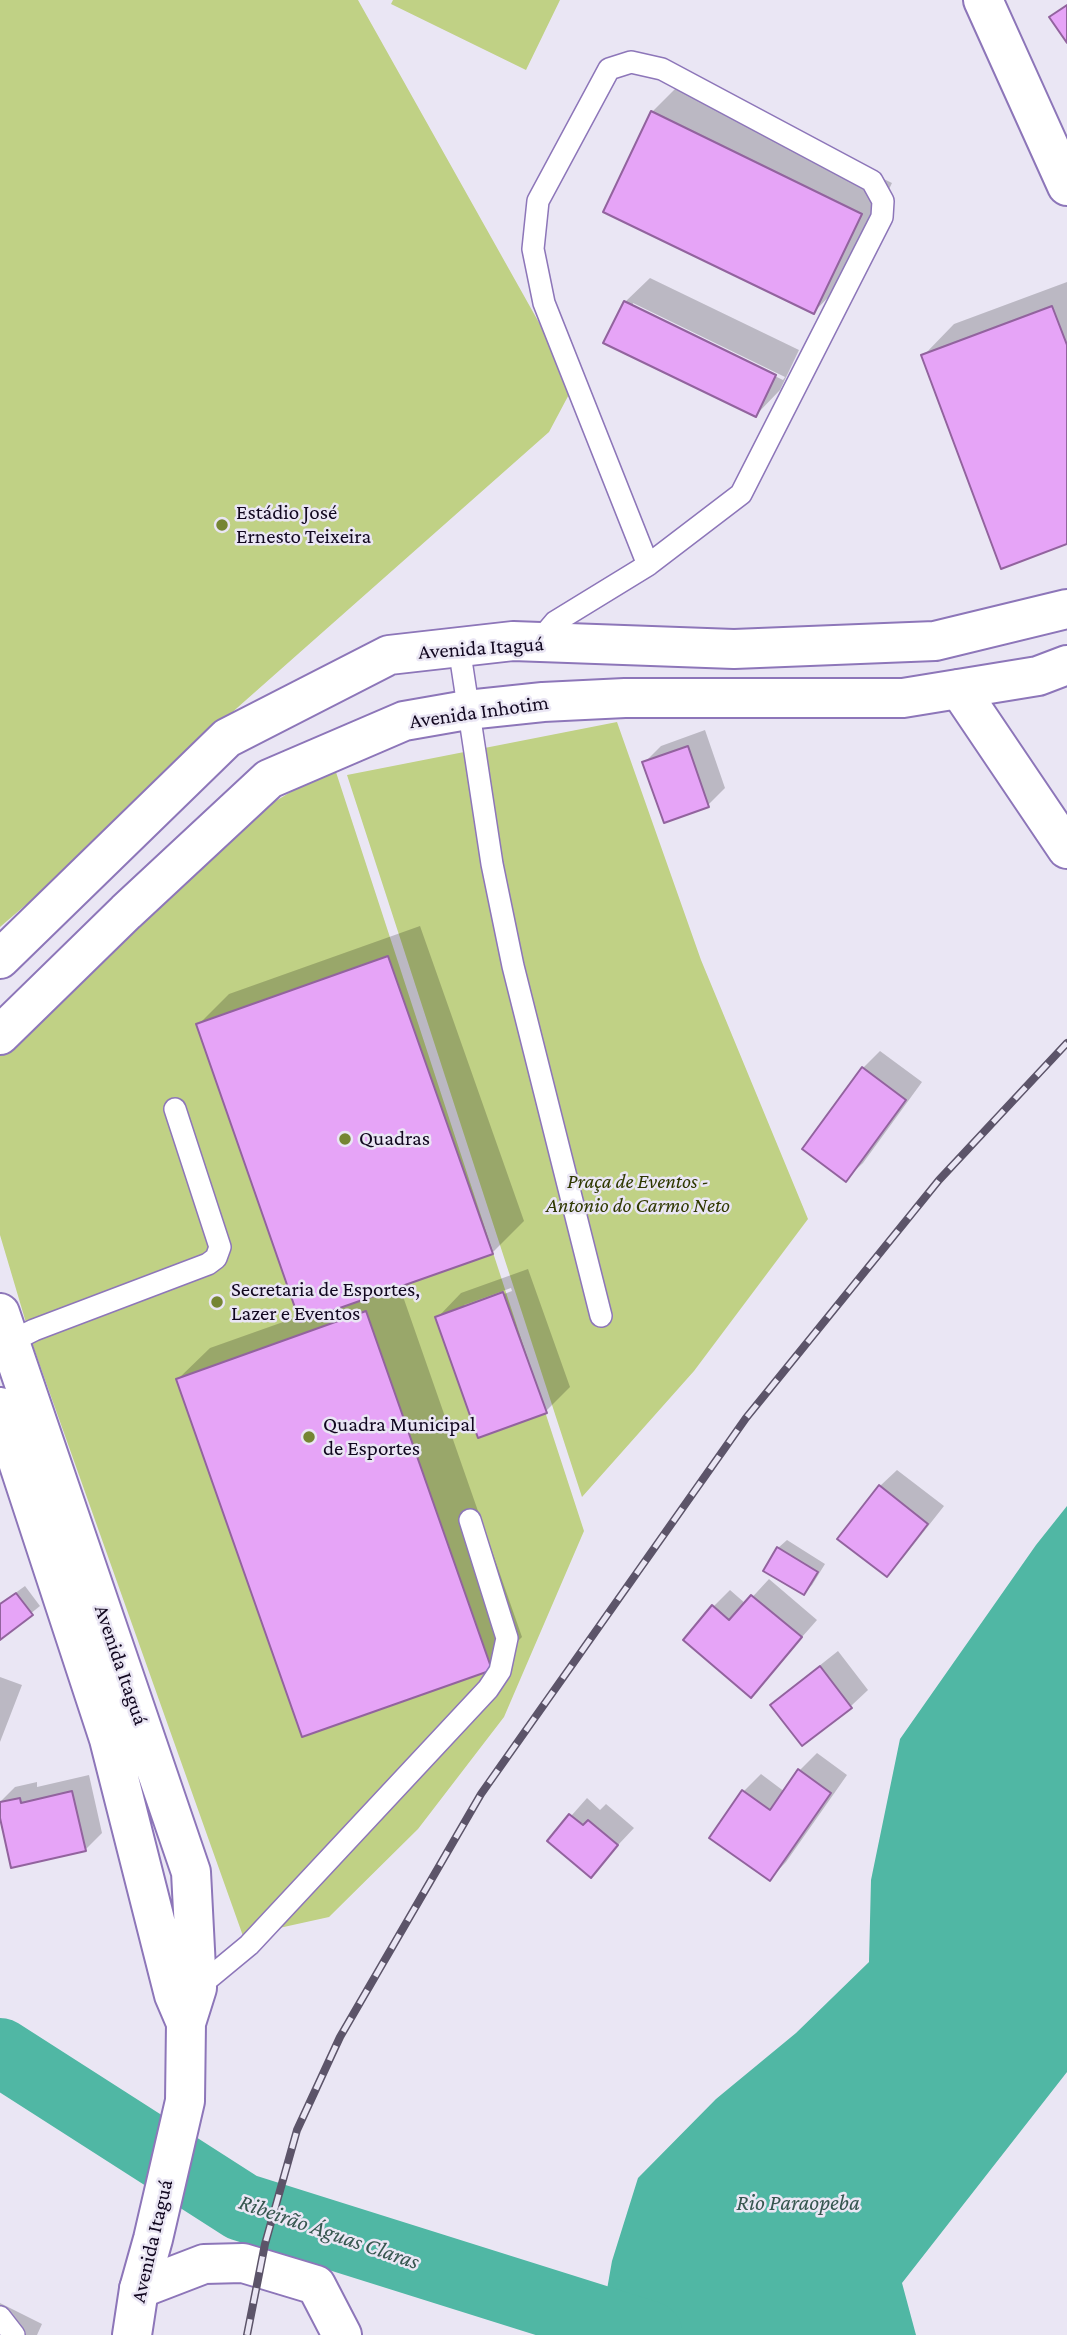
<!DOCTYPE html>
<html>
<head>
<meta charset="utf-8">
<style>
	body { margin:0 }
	canvas { display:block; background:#eae6f4 }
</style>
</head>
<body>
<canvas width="1067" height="2335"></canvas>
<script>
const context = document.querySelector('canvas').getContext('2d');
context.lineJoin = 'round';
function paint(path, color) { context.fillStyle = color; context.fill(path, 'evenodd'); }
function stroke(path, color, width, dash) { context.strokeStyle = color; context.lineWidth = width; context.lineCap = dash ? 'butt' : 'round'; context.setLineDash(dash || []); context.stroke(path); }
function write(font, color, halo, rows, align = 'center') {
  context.font = font + ' "Crimson Pro",serif'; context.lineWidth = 5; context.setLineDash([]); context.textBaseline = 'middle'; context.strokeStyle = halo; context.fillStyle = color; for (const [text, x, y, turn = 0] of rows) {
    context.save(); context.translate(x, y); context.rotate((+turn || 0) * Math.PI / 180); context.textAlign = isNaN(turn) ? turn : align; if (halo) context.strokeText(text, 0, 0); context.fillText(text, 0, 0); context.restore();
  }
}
paint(new Path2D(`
	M0,0H358L574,385L549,432L237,708L64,872L0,927Z
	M393,0H560L526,70L391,4Z
	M617,722L701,960L808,1219L694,1371L582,1497L347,775Z
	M334,766L584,1531L504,1717L418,1829L329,1917L243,1936L32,1343L0,1235V1052L274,802Z`), '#c0d185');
paint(new Path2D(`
	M1067,1506V2072L902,2283L916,2335H599L612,2261L638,2178L716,2099L796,2033L869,1962L871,1880L900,1739L1036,1545Z`), '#50b7a4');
paint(new Path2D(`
	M683,81L892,183L845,280L814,312L652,112Z
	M650,278L799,350L780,390L756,415L625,302ZM633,303L785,377L783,380L633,307Z
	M1067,282V542L923,356L954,324Z
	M705,730L725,788L708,805L644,763L661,746Z
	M420,926L524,1221L492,1253L399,1285L522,1637L491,1668L178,1379L210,1348L300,1316L198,1025L229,994Z
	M880,1051L922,1082L863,1163L846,1179L804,1148L863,1068Z
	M528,1269L570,1387L546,1411L437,1318L461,1293ZM511,1288L512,1291L464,1309V1305Z
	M897,1470L944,1506L903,1558L886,1575L880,1486Z
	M787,1540L825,1564L812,1585L804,1593L778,1548Z
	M769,1579L817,1620L751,1695L713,1607L730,1590L746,1604Z
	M25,1586L40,1606L0,1638V1604Z
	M838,1651L868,1690L851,1706L802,1744L773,1706L790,1689Z
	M0,1677L22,1685L0,1742Z
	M817,1753L847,1775L786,1862L770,1879L711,1838L744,1791L761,1774L785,1792L800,1770Z
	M89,1775L102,1833L85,1850L0,1810V1802L15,1787L37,1782V1787Z
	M587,1798L600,1810L606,1804L634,1828L590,1875L549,1841Z
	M0,2303L42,2324L37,2335H0Z`), '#0003');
stroke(new Path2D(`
	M0,2052L242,2207L649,2335`), '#50b7a4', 68);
const building = new Path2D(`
	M1067,5V43L1049,17Z
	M651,111L862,214L814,314L603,212Z
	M624,301L776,375L756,417L603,343Z
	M1052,306L1067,345V544L1001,569L921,355Z
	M688,746L709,807L664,823L642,762Z
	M388,956L493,1254L300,1322L196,1024Z
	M862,1067L906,1100L846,1182L802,1149Z
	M503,1292L547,1413L478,1438L435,1317Z
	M366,1311L492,1670L302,1737L176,1379Z
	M879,1485L928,1524L887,1577L837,1539Z
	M777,1547L818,1572L804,1595L763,1571Z
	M16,1593L33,1615L0,1640V1604Z
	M751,1595L802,1637L751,1698L683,1640L712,1605L729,1620Z
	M820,1666L852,1708L802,1746L770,1705Z
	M798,1769L831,1793L770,1881L709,1838L742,1790L770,1810Z
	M72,1791L86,1851L11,1868L0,1818V1802L20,1798L21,1803Z
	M569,1814L583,1825L588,1820L618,1845L591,1878L547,1841Z`);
paint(building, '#e6a4f7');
stroke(building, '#92639e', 2);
const service = new Path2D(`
	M538,642L555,622L648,565L741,494L882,217L883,201L872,181L662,69L631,62L609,69L538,201L533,249L544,303L648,565
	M459,647L492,864L513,966L601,1316
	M10,1342L34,1330L208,1264L216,1258L220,1247L175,1109
	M197,1988L249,1945L488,1689L500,1671L507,1638L470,1520
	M0,2317L14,2335`);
const minor = new Path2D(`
	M983,0L1067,186
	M959,689L1067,849
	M139,2289L204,2264L243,2263L316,2285L342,2335`);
const secondary = new Path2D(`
	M0,959L227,738L389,655L513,641L734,649L935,641L1067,609
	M0,1035L126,912L269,779L404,721L467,710L543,702L625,698H903L1038,676L1067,665
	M0,1313L191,1872L197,1988L186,2023L185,2101L153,2239L139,2289L132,2335
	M0,1407L109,1739L174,1995L186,2023`);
stroke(service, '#8d76b9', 24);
stroke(minor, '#8d76b9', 42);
stroke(secondary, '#8d76b9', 42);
stroke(service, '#fff', 21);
stroke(minor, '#fff', 38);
stroke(secondary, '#fff', 38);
const rail = new Path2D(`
	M247,2335L265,2244L297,2130L340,2037L481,1794L746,1418L939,1180L1067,1043`);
stroke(rail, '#5c5469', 8);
stroke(rail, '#eae6f4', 5, [16]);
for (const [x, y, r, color] of [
	[222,525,7,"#758533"],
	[345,1139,7,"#758533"],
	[217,1302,7,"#758533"],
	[309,1437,7,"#758533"]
]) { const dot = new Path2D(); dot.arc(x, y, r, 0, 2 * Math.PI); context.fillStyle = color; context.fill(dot); stroke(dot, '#eae6f4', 2.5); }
write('21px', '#11071f', '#eae6f4', [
	["Estádio José",236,513],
	["Ernesto Teixeira",236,537],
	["Quadras",359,1139],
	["Secretaria de Esportes,",231,1290],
	["Lazer e Eventos",231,1314],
	["Quadra Municipal",323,1425],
	["de Esportes",323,1449]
], 'left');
write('21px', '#11071f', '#eae6f4', [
	["Avenida Itaguá",481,648,-4],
	["Avenida Inhotim",479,712,-8],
	["Avenida Itaguá",121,1665,71],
	["Avenida Itaguá",152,2241,-77]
]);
write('italic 21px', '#2f3800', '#eae6f4', [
	["Praça de Eventos -",638,1182],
	["Antonio do Carmo Neto",638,1206]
]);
write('italic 23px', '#36564f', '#eae6f4', [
	["Rio Paraopeba",798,2203],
	["Ribeirão Águas Claras",329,2232,19]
]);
</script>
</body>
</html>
